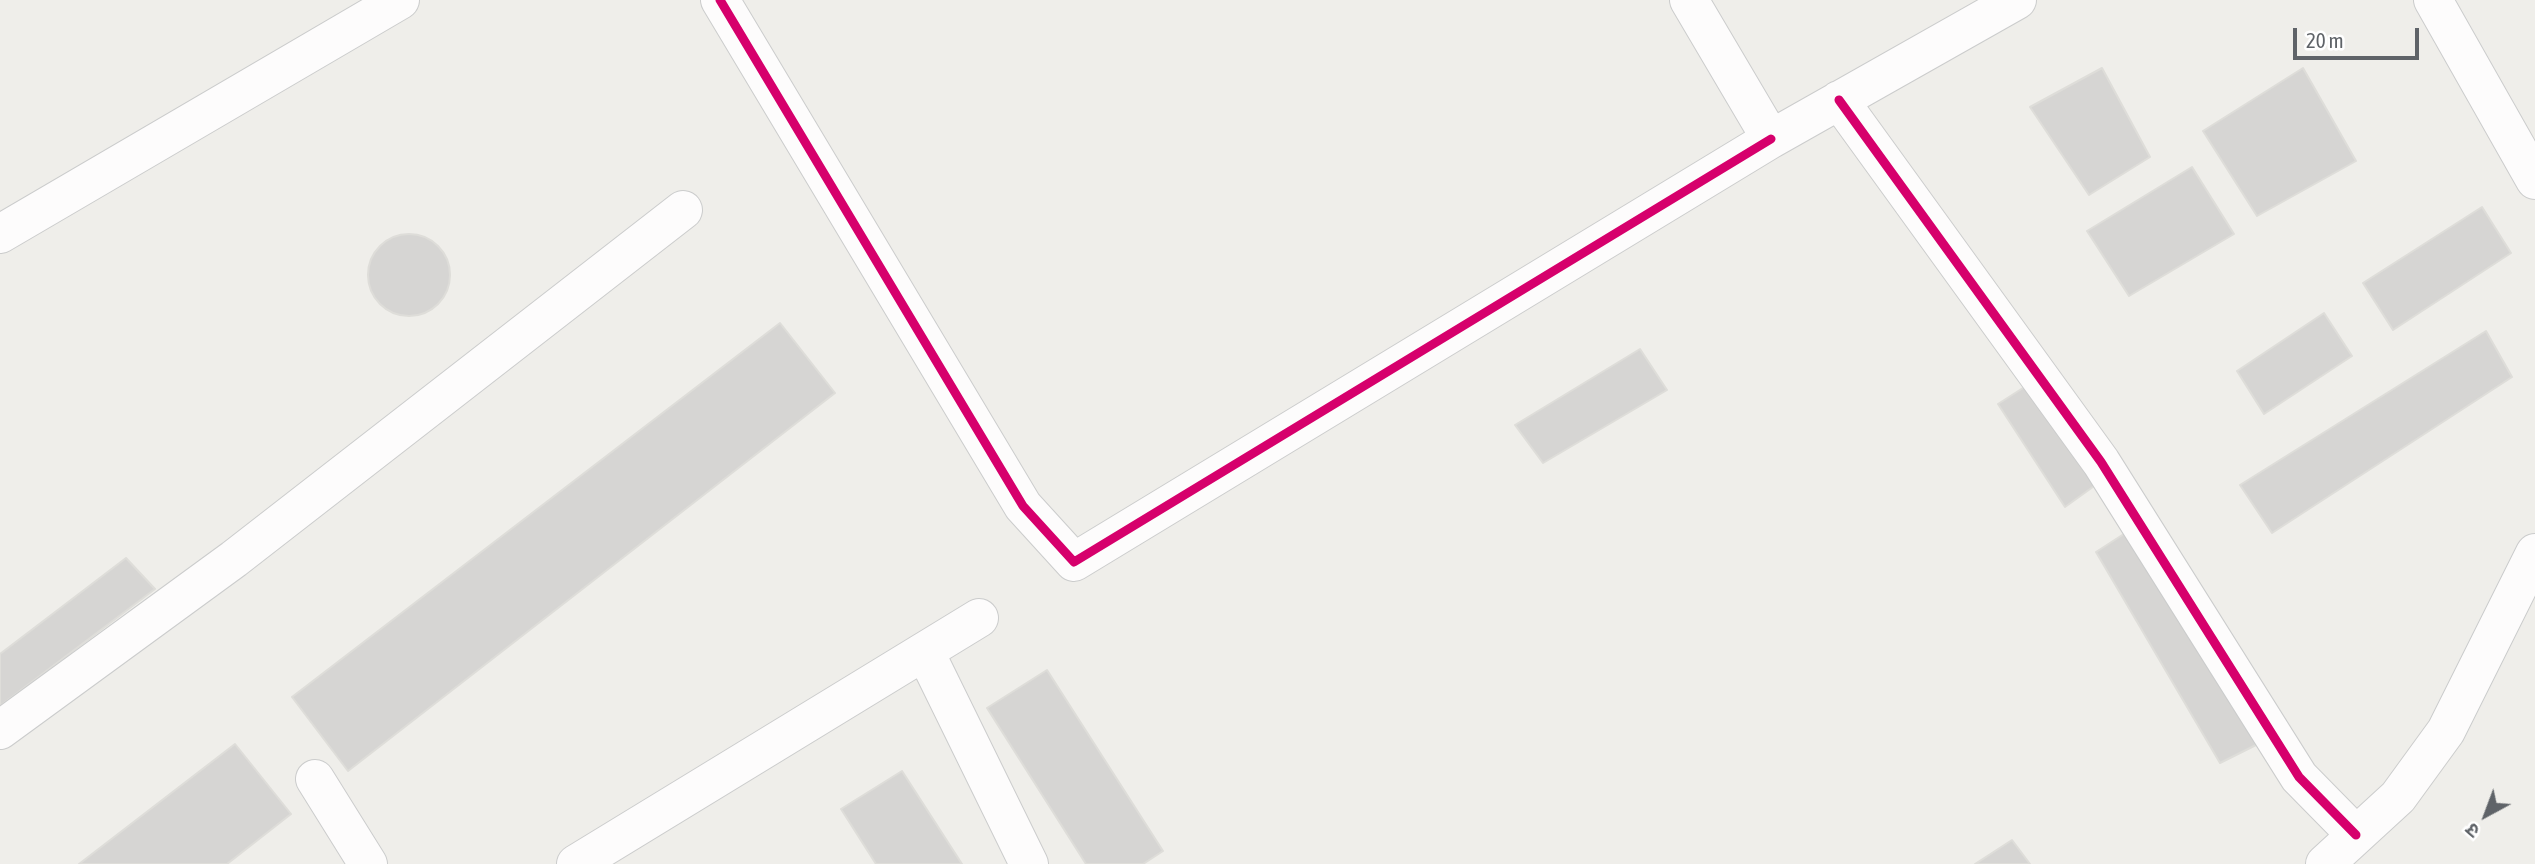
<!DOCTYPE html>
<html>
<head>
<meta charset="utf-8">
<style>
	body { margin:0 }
	#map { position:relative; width:2535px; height:864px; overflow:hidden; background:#efeeea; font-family:"Asap Condensed","Noto Sans Devanagari",sans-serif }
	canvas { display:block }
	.north { position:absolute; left:2451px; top:780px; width:70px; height:70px; -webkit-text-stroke:5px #fff; paint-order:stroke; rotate:221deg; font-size:19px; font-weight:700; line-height:28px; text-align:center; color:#5f6368 }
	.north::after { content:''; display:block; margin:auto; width:24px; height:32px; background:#5f6368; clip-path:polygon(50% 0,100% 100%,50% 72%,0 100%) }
	.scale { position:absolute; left:2293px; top:28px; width:126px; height:32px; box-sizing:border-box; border:4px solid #5f6368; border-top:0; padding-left:9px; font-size:21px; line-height:24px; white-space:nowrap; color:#5f6368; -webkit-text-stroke:5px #fff; paint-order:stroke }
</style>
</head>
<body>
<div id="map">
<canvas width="2535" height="864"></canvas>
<div class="north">उ</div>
<div class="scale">20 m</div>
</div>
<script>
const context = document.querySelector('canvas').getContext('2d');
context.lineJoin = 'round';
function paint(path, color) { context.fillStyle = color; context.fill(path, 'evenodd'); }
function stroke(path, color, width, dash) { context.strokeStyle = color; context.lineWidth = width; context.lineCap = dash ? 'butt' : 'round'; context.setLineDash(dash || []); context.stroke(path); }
const building = new Path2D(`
	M2102,68L2150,157L2089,195L2030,107Z
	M2303,68L2356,161L2257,216L2203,131Z
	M2192,167L2234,234L2129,296L2087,231Z
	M2482,207L2511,253L2393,330L2363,283Z
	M368 275a41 41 0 1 1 82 0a41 41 0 1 1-82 0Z
	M2324,313L2352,356L2264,414L2237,371Z
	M780,323L835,393L348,771L292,697Z
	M2486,331L2512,377L2272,533L2240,485Z
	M1640,349L1667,390L1543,463L1515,425Z
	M2037,379L2097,484L2065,507L1998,404Z
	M2130,530L2262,742L2220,763L2096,552Z
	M126,558L155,589L0,706V654Z
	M1047,670L1163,851L1143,864H1086L987,708Z
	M235,744L291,814L227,864H79Z
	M902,771L962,864H876L841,809Z
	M2012,840L2030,864H1975Z`);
paint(building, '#d6d5d3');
stroke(building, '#deddd9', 2);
const minor = new Path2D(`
	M720,0L1023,506L1074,562L1771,139
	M1689,0L1771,139L2017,0
	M2433,0L2535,180
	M1839,100L2101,462L2299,777L2356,835
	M925,652L1029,864
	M0,730L234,559L683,210
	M315,779L368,864
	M576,864L979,618
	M2325,864L2398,797L2446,731L2535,553`);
const tertiary = new Path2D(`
	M0,234L400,0`);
stroke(minor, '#cbcccc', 40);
stroke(tertiary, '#cbcccc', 40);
stroke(minor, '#fdfcfc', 38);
stroke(tertiary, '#fdfcfc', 38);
stroke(new Path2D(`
	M720,0L1023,506L1074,562L1771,139
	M1839,100L2101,462L2299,777L2356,835`), '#d6006c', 9);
</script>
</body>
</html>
